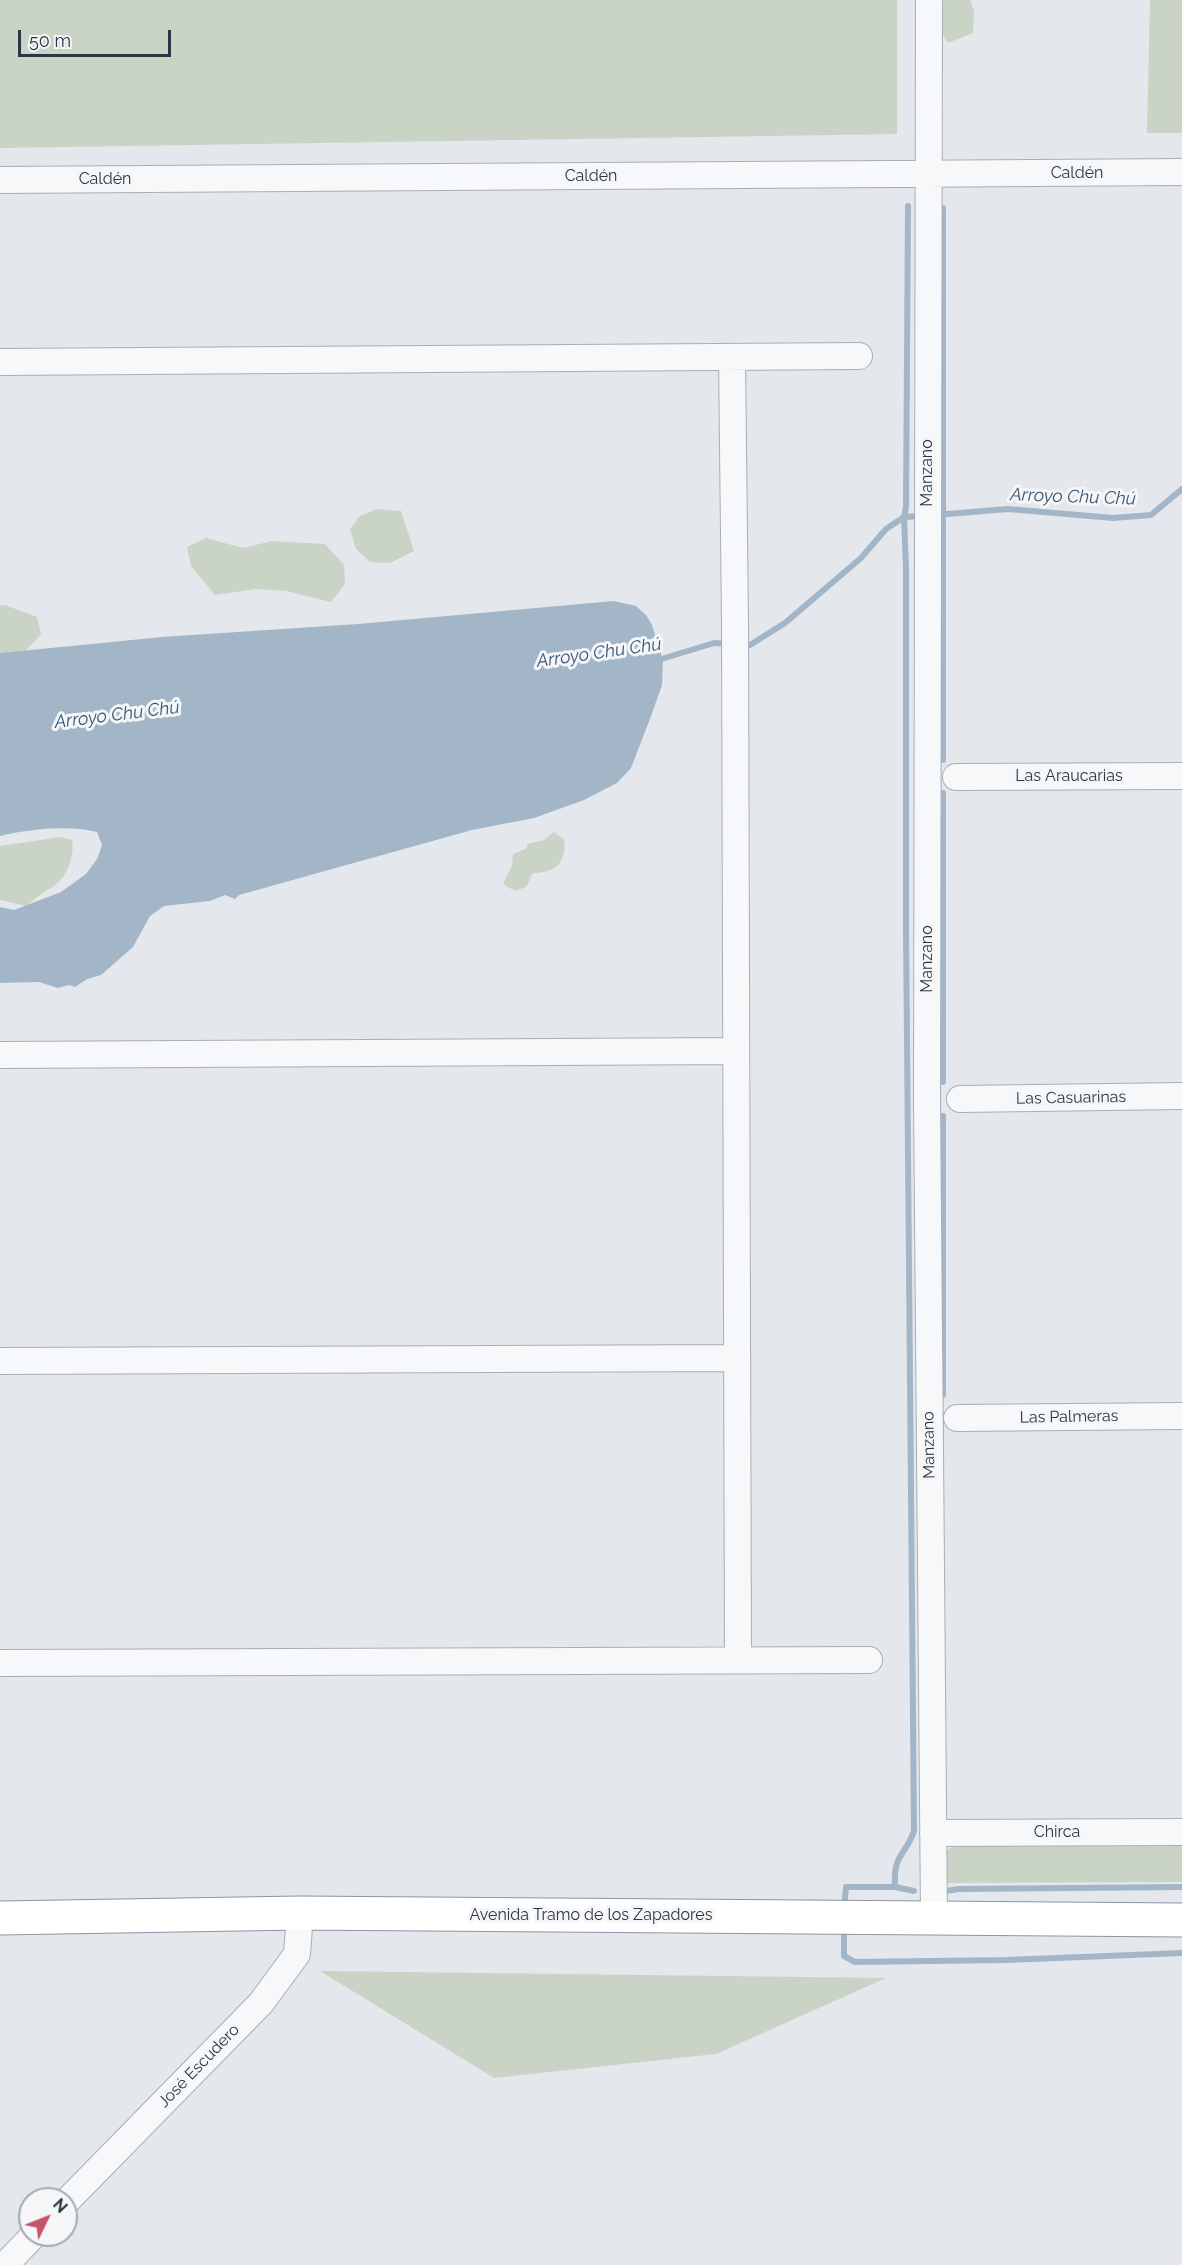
<!DOCTYPE html>
<html>
<head>
<meta charset="utf-8">
<style>
	body { margin:0 }
	#map { position:relative; width:1182px; height:2265px; overflow:hidden; background:#e4e7eb; font-family:Raleway,sans-serif }
	canvas { display:block }
	.north { position:absolute; left:18px; top:2187px; width:60px; height:60px; box-sizing:border-box; background:#f4f6f8; border:2px solid #a4a9b0; border-radius:50%; rotate:47deg; font-size:16px; font-weight:700; line-height:24px; text-align:center; color:#2d3543 }
	.north::after { content:''; display:block; margin:auto; width:21px; height:27px; background:#c65369; clip-path:polygon(50% 0,100% 100%,50% 72%,0 100%) }
	.scale { position:absolute; left:18px; top:30px; width:153px; height:27px; box-sizing:border-box; border:3px solid #2d3543; border-top:0; padding-left:8px; font-size:18px; line-height:21px; white-space:nowrap; color:#2d3543; -webkit-text-stroke:4px #f4f6f8; paint-order:stroke }
</style>
</head>
<body>
<div id="map">
<canvas width="1182" height="2265"></canvas>
<div class="north">N</div>
<div class="scale">50 m</div>
</div>
<script>
const context = document.querySelector('canvas').getContext('2d');
context.lineJoin = 'round';
function paint(path, color) { context.fillStyle = color; context.fill(path, 'evenodd'); }
function stroke(path, color, width, dash) { context.strokeStyle = color; context.lineWidth = width; context.lineCap = dash ? 'butt' : 'round'; context.setLineDash(dash || []); context.stroke(path); }
function write(font, color, halo, rows, align = 'center') {
  context.font = font + ' Raleway,sans-serif'; context.lineWidth = 6; context.setLineDash([]); context.textBaseline = 'middle'; context.strokeStyle = halo; context.fillStyle = color; for (const [text, x, y, turn = 0] of rows) {
    context.save(); context.translate(x, y); context.rotate((+turn || 0) * Math.PI / 180); context.textAlign = isNaN(turn) ? turn : align; if (halo) context.strokeText(text, 0, 0); context.fillText(text, 0, 0); context.restore();
  }
}
paint(new Path2D(`
	M0,0H897V134L0,148Z
	M921,0H970L974,11L973,33L948,43Z
	M1150,0H1182V133H1147Z
	M377,509L401,511L414,551L390,563L370,562L356,549L350,529L360,516Z
	M206,538L243,548L272,541L325,544L344,565L345,584L331,602L286,591L256,589L215,595L191,566L187,547Z
	M0,605H5L37,617L41,634L20,657L0,663Z
	M554,832L564,839C567,863 555,873 533,873L526,887L515,891L503,884L512,865L513,854L526,849L528,844L544,840Z
	M61,837L72,840C75,854 67,878 54,886C43,893 36,897 27,906L0,900V846Z
	M1182,1843V1882L940,1883V1856L956,1844Z
	M320,1971L886,1978L716,2054L494,2078Z`), '#cad4c6');
paint(new Path2D(`
	M614,601L636,606L646,615L652,625L663,660L662,685L651,716L631,768L617,783L584,800L534,818L472,830L239,895L235,899L225,895L210,901L164,906L150,916L133,947L101,975L87,979L75,987L69,985L58,988L39,982L0,983V907L14,910L61,892L86,874L97,859L102,845L97,832C66,825 31,829 0,836V653L162,637L358,624Z`), '#a2b6c8');
stroke(new Path2D(`
	M943,208V760
	M935,515L1008,509L1113,518L1151,515L1182,489
	M739,644L750,645L785,623L861,558L886,529L904,517L922,516
	M655,661L714,643L729,644
	M943,793V1082
	M943,1395V1116
	M895,1887L914,1891
	M946,1891L959,1889L1182,1887
	M845,1899L846,1887H895C893,1853 905,1857 914,1831L906,928V568L904,517L906,507L908,206
	M844,1936V1956L855,1962L1006,1960L1182,1953`), '#a2b6c8', 6);
const minor = new Path2D(`
	M929,0L927,1099L934,1918
	M0,180L1182,172
	M732,357L735,623L738,1660
	M0,362L859,356
	M956,777L1182,776
	M0,1055L736,1051
	M960,1099L1182,1096
	M0,1361L736,1358
	M957,1418L1182,1416
	M0,1663L869,1660
	M933,1833L1182,1832
	M66,2202L261,2003L297,1954L300,1913
	M5,2265L34,2235`);
const highway = new Path2D(`
	M0,1918L300,1913L1182,1920`);
stroke(minor, '#a9aeb5', 28);
stroke(highway, '#8c95a1', 35);
stroke(minor, '#f7f8f9', 26);
stroke(highway, '#fff', 33);
write('16px', '#2d3543', '#f4f6f8', [
	["Caldén",1077,173],
	["Caldén",591,176],
	["Caldén",105,179],
	["Manzano",927,473,-90],
	["Las Araucarias",1069,776],
	["Manzano",927,959,-90],
	["Las Casuarinas",1071,1098,-1],
	["Las Palmeras",1069,1417,-1],
	["Manzano",929,1445,-91],
	["Chirca",1057,1832],
	["Avenida Tramo de los Zapadores",591,1915],
	["José Escudero",199,2066,-46]
]);
write('italic 18px', '#395674', '#f4f6f8', [
	["Arroyo Chu Chú",1073,497,2],
	["Arroyo Chu Chú",599,653,-8],
	["Arroyo Chu Chú",117,715,-7]
]);
</script>
</body>
</html>
